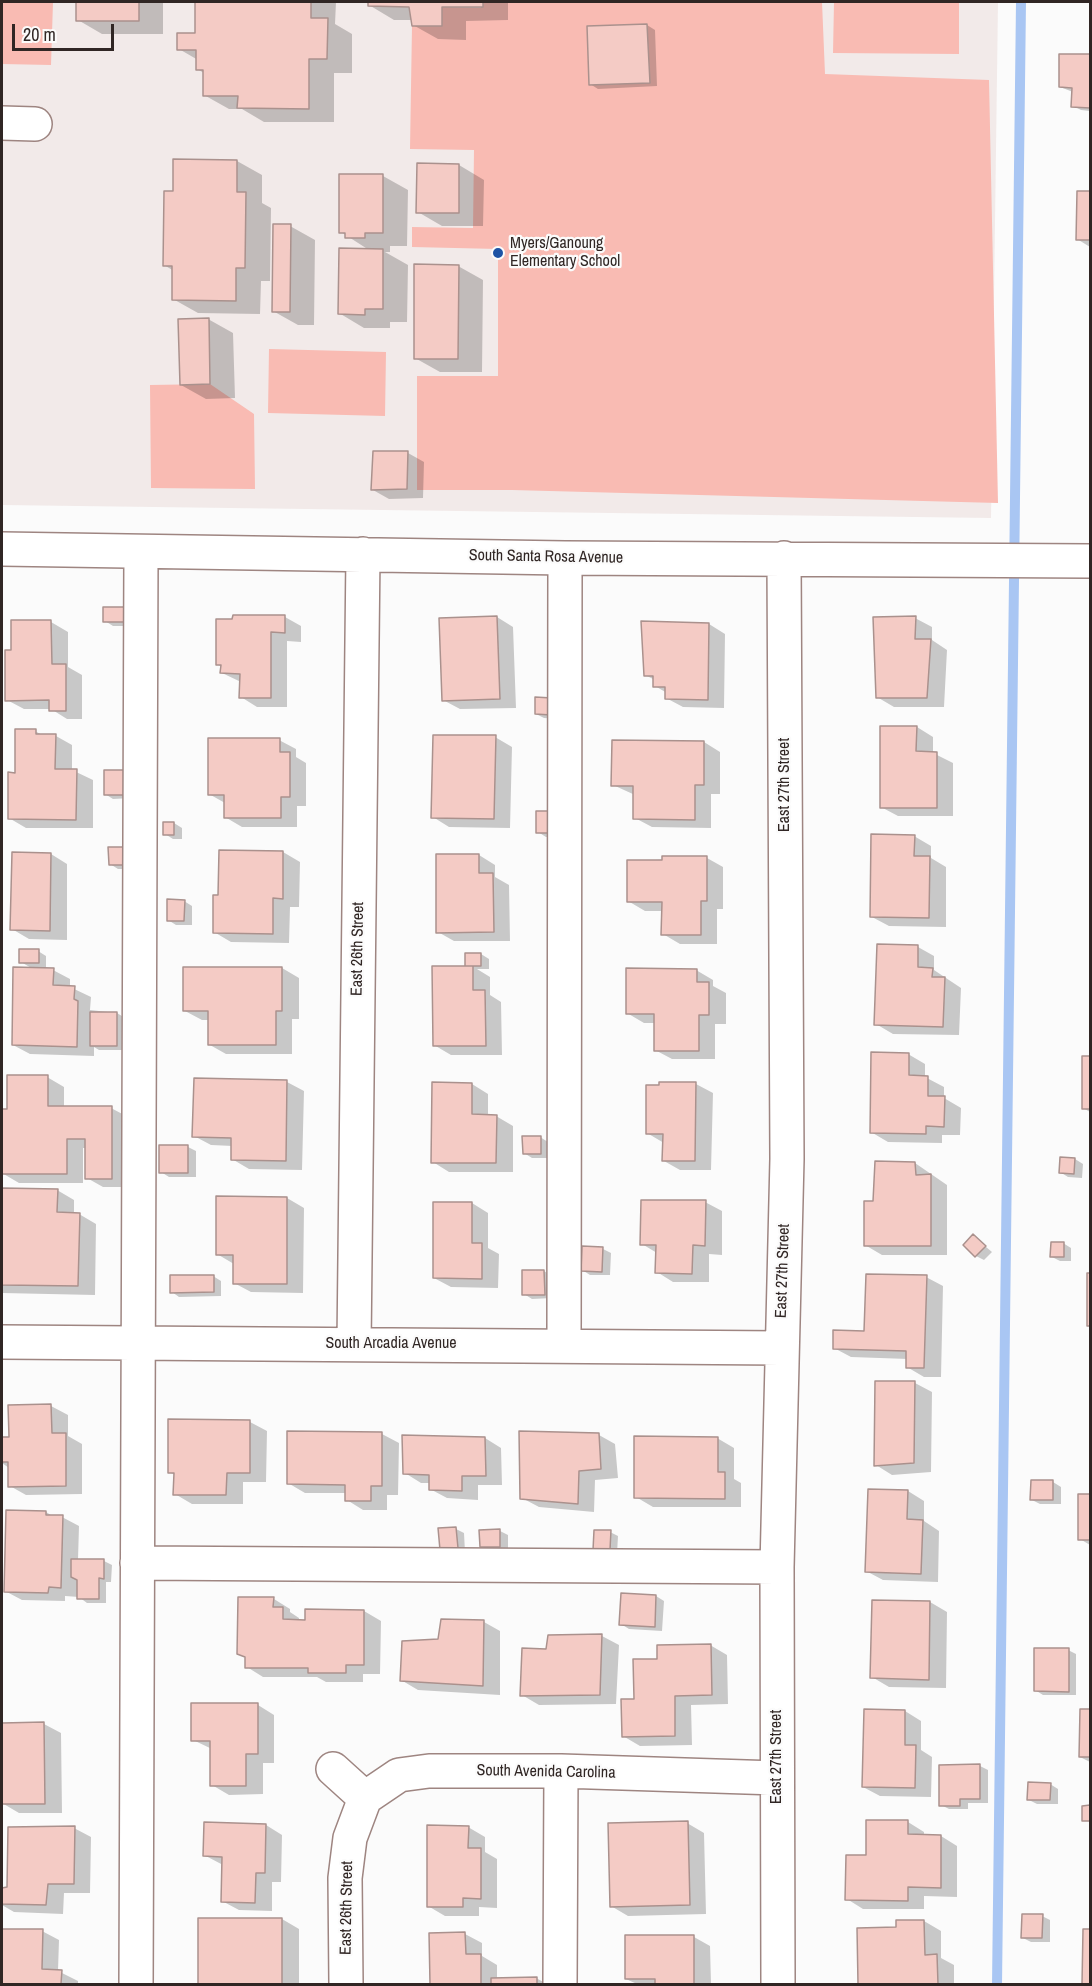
<!DOCTYPE html>
<html>
<head>
<meta charset="utf-8">
<style>
	body { margin:0 }
	#map { position:relative; width:1092px; height:1986px; overflow:hidden; background:#fbfbfb; font-family:"Archivo Narrow",sans-serif }
	canvas { display:block }
	.frame { position:absolute; inset:0; border:3px solid #302624; pointer-events:none }
	.scale { position:absolute; left:12px; top:24px; width:102px; height:27px; box-sizing:border-box; border:3px solid #302624; border-top:0; padding-left:8px; font-size:18px; line-height:21px; white-space:nowrap; color:#302624; -webkit-text-stroke:4px #fbfbfb; paint-order:stroke }
</style>
</head>
<body>
<div id="map">
<canvas width="1092" height="1986"></canvas>
<div class="frame"></div>
<div class="scale">20 m</div>
</div>
<script>
const context = document.querySelector('canvas').getContext('2d');
context.lineJoin = 'round';
function paint(path, color) { context.fillStyle = color; context.fill(path, 'evenodd'); }
function stroke(path, color, width, dash) { context.strokeStyle = color; context.lineWidth = width; context.lineCap = dash ? 'butt' : 'round'; context.setLineDash(dash || []); context.stroke(path); }
function write(font, color, halo, rows, align = 'center') {
  context.font = font + ' "Archivo Narrow",sans-serif'; context.lineWidth = 4.5; context.setLineDash([]); context.textBaseline = 'middle'; context.strokeStyle = halo; context.fillStyle = color; for (const [text, x, y, turn = 0] of rows) {
    context.save(); context.translate(x, y); context.rotate((+turn || 0) * Math.PI / 180); context.textAlign = isNaN(turn) ? turn : align; if (halo) context.strokeText(text, 0, 0); context.fillText(text, 0, 0); context.restore();
  }
}
paint(new Path2D(`
	M2,2H998L991,518L2,505Z`), '#f2eae9');
paint(new Path2D(`
	M2,2H53L51,65L2,64Z
	M481,2H822L825,74L989,80L998,503L512,490H417V376H498V249L412,247V227L473,228L474,150L410,149L412,26H442V7L481,8Z
	M834,2H959V54L833,53Z
	M269,349L386,352L385,416L268,413Z
	M210,384L254,414L255,489L151,488L150,385Z`), '#f9bbb3');
paint(new Path2D(`
	M78,2H163V34H102L78,20Z
	M197,2H336L335,24L352,34V73H334V122H264L242,109H229L204,95V73L197,69L198,60L179,49L196,35Z
	M369,2H508V20L466,21V40L438,39L413,25V20H394L369,5Z
	M647,25L655,30L657,86L598,89L590,84Z
	M1060,56H1090V111L1081,110L1073,106V92L1060,87Z
	M237,161L262,175V203L271,208L270,281H261L260,314L198,313L173,299L174,271L164,265L174,192Z
	M459,165L484,180L483,226H442L418,212Z
	M341,176H383L408,190L407,246H390V252H385L408,265L407,322H390V328H364L339,313L369,250L341,232Z
	M1079,193H1090V247L1077,239Z
	M290,226L315,240L314,325H298L273,311Z
	M458,266L483,280L482,372H440L415,358Z
	M208,319L233,333L235,398L206,399L181,385Z
	M408,453L424,462L423,498L389,499L373,490Z
	M124,609L132,614V626H113L105,621Z
	M285,617L301,626V642L287,641V707H257L241,697V682L222,673V667L217,664Z
	M497,617L513,627L516,708L460,709L443,700Z
	M915,618L932,627V640L947,650L944,707H894L877,697Z
	M13,622H51L68,632V667L82,675V719H67L51,709H24L7,700Z
	M709,624L725,634L724,708L683,707L666,698L667,693L655,686V680L645,675Z
	M536,699L559,719L544,718L536,714Z
	M917,727L933,737V753L953,763V816H898L881,807Z
	M35,731L44,736H56L72,745V770L93,780V828H26L9,818L16,774Z
	M495,737L512,747L510,828L449,827L433,817Z
	M279,740L296,749V757L306,763V806H297V827H242L225,817V803L209,794Z
	M704,742L720,752V794H711V828L652,827L635,818V795L613,785Z
	M124,771L132,798L113,799L105,794Z
	M552,812L561,837H546L538,832Z
	M165,823H174L182,828V839H173L165,834Z
	M914,836L931,846V858L946,867V927L889,926L872,917Z
	M125,848L133,869H118L110,864Z
	M220,851L283,852L300,862L299,907H290L289,943L231,942L214,932L220,896Z
	M51,854L67,864V940L29,939L12,929Z
	M479,855L495,865V877L509,885L510,941H454L438,932Z
	M707,858L723,867V909H717V944H680L663,934V911H645L628,901V861Z
	M184,901L192,906V925H176L168,920Z
	M918,947L934,956V970L961,988L959,1035L893,1034L876,1024Z
	M38,951L46,956V969L53,970L70,979V987L91,997L90,1010L117,1013L125,1018V1050H99L94,1047V1056L30,1054L13,1045L33,969L21,962Z
	M481,954L489,959V969H477L490,977V995L501,1002L502,1055H451L434,1045L467,967Z
	M282,968L299,978V1019H292V1054H226L210,1045V1020H202L185,1011Z
	M696,970L713,980V986L726,993V1024H715V1059H672L655,1050L656,1023H644L627,1013Z
	M908,1054L925,1064V1077L944,1087V1098L961,1108L960,1135H942V1143L888,1142L871,1132Z
	M1084,1057H1090V1112L1083,1108Z
	M47,1077L64,1087V1108H111L128,1117V1187H103L87,1178V1148H83V1183H19L2,1173V1111H9Z
	M287,1082L304,1091L302,1170L249,1169L232,1159L233,1146L211,1145L194,1136Z
	M472,1084L488,1094V1116H496L513,1126V1172H449L433,1162Z
	M696,1084L713,1093L711,1170H680L664,1161V1143L647,1133Z
	M540,1137L548,1142V1158H532L524,1153Z
	M188,1147L196,1151V1177H169L161,1172Z
	M1075,1159L1083,1164L1082,1178L1068,1177L1060,1172Z
	M915,1163L947,1185V1255H882L865,1245L875,1203Z
	M2,1189L57,1190L74,1200V1214H79L96,1224L95,1295L2,1293Z
	M287,1198L304,1208L303,1293L251,1292L234,1283V1264L217,1254Z
	M705,1202L722,1211V1255L709,1254V1282H673L657,1272V1253L642,1244Z
	M472,1203L488,1213V1248L499,1254L498,1288L451,1287L434,1278Z
	M973,1236L992,1252L984,1260L976,1256Z
	M1063,1243L1071,1248V1261H1060L1052,1257Z
	M603,1249L611,1253L610,1275H590L582,1270Z
	M544,1271L552,1276V1298L532,1299L524,1294Z
	M1088,1274H1090V1326L1089,1325Z
	M213,1276L221,1281V1296L179,1297L172,1292Z
	M926,1277L943,1286L941,1377H924L907,1367L908,1359L851,1357L834,1348L866,1333Z
	M915,1383L932,1392L931,1472L892,1475L876,1465Z
	M10,1406H51L68,1415V1436L82,1444V1494L26,1495L10,1486L9,1468L2,1463V1438H10Z
	M250,1422L267,1431L266,1482H243V1504H192L175,1494V1475L169,1472Z
	M382,1434L399,1443L398,1495H387V1510H363L347,1500V1493H305L288,1483Z
	M599,1435L615,1444L618,1478L595,1480L594,1512L539,1507L522,1498Z
	M485,1438L501,1448L502,1485H478V1500L447,1498L430,1489V1483H421L405,1473Z
	M717,1438L734,1448V1479L741,1483V1507H653L636,1497Z
	M1032,1481L1053,1482L1061,1487V1504H1040L1032,1500Z
	M908,1491L924,1501V1521L939,1531L938,1582L883,1580L866,1571Z
	M1080,1496H1090V1545L1080,1539Z
	M7,1511L46,1512L54,1517H62L79,1526L78,1560L104,1561L112,1565L111,1582H106V1603H87L79,1597L65,1596V1601L22,1600L5,1591Z
	M456,1529L464,1533L465,1552L449,1553Z
	M500,1531L508,1535V1551H490L482,1546Z
	M610,1532L618,1536L617,1554L602,1553Z
	M656,1596L664,1601L662,1631L629,1629L621,1624Z
	M274,1599L290,1609V1612L299,1618V1621L364,1611L381,1621L380,1674H363V1682H326L317,1677H263L247,1667Z
	M874,1601L930,1602L947,1612L946,1688L889,1687L872,1677Z
	M484,1622L500,1631V1695L418,1690L401,1680L440,1640Z
	M602,1636L619,1645L616,1704L539,1705L522,1695L548,1651L549,1637Z
	M710,1645L727,1655L728,1704L691,1705L692,1745L640,1746L623,1736L635,1700L658,1660Z
	M1068,1650L1076,1654V1695H1043L1035,1690Z
	M258,1705L274,1715V1763H263V1794L229,1795L212,1785V1749L193,1740Z
	M1081,1710H1090V1762L1080,1757Z
	M905,1711L921,1721V1750L932,1757L931,1797L880,1796L863,1787Z
	M2,1724H44L61,1733L62,1813H19L2,1803Z
	M940,1766H980L988,1770V1803H968V1809H949L941,1805Z
	M1050,1784L1058,1789V1804H1037L1029,1800Z
	M908,1822L924,1832V1836H941L957,1846V1897L924,1896V1909H863L847,1899L867,1857Z
	M687,1823L704,1833L706,1914L628,1916L611,1906Z
	M266,1825L282,1835L281,1882H272V1911L239,1910L222,1901L223,1865L204,1855Z
	M468,1827L485,1837V1852L497,1859V1908L479,1907V1916H445L428,1906Z
	M74,1828L91,1837L90,1893H64L63,1914L14,1912L2,1905V1889H9Z
	M1042,1916L1050,1920V1942H1031L1023,1938Z
	M200,1919H282L299,1929V1984H200Z
	M924,1921L941,1931V1958L954,1965V1984H859L858,1929H898Z
	M2,1930L42,1931L59,1940L58,1971L78,1981V1984H2Z
	M1085,1930L1090,1931V1984H1083Z
	M465,1934L482,1943V1956L497,1965V1979L536,1978L547,1984H432L431,1935Z
	M694,1937L710,1946L711,1984H637L626,1979Z`), '#0003');
stroke(new Path2D(`
	M997,1984L1021,2`), '#a9c6f3', 10);
const building = new Path2D(`
	M76,2H139V21H76Z
	M195,2H311V18H328L327,59H309V109L237,108L238,96H203V70H196V50H177V33H195Z
	M368,2H483V7H442V26H412L409,7L368,6Z
	M647,24L650,83L589,85L587,26Z
	M1059,54H1090V108L1071,107L1072,88L1059,87Z
	M173,159L237,160V192H246L245,268H236V301L172,300V266H163L164,191H173Z
	M417,163L459,164V213H416Z
	M339,174H383V233H365V238H345V233H339Z
	M1077,191H1090V240H1076Z
	M273,224H291L290,312H272Z
	M339,248L383,249V309H365V315L338,314Z
	M414,264L459,265L458,359H414Z
	M209,318L210,384L180,385L178,319Z
	M373,451H408L407,489L371,490Z
	M103,607H124L125,622H103Z
	M233,615H285V633L271,632V698H239L240,674L220,673L221,665H216V619H232Z
	M497,616L500,699L442,701L439,618Z
	M916,616L915,639H931L927,698H876L873,617Z
	M11,620H51L52,664H66V711H49V700L5,701V650H11Z
	M641,621L709,623L708,700L665,699V687H653V676H644Z
	M535,697L552,698L551,715L535,714Z
	M880,726H917L916,751L937,752V808H880Z
	M15,729H36V734H56L55,769H77L76,820L8,819V772L15,773Z
	M433,735H496L494,819L431,818Z
	M208,738H280V752H290V797H281V818H224V795H208Z
	M612,740L704,741V785H695V820L633,819V786H611Z
	M104,770H124L125,795H104Z
	M536,811H552L553,833H536Z
	M163,822H174V835H163Z
	M871,834L915,835L914,856H930L929,918L870,917Z
	M108,847H125L126,865H109Z
	M219,850L283,851V899L273,898V934L213,933V895H218Z
	M12,852L51,853L50,931L10,930Z
	M436,854H479V873H493L494,932L436,933Z
	M662,856H707V901H701V935H661L662,902H627V860H662Z
	M167,899L185,900L184,921H167Z
	M877,944L918,945V967L933,968L932,977H945L943,1027L874,1025Z
	M19,949H39V963H19Z
	M465,953H481V966H465Z
	M432,966H473V990H485L486,1046H433Z
	M13,967L54,968L53,985L75,986L74,999L78,1001L77,1047L12,1045Z
	M183,967H282V1011H276V1045H208V1011H183Z
	M626,968L697,969V982H709V1015H699V1051H654V1014H626Z
	M90,1012H117V1046H90Z
	M871,1052L909,1053V1075L928,1076V1096H945L944,1127L926,1126V1134L870,1133Z
	M1082,1056H1090V1109H1082Z
	M7,1075H48V1106H112V1179H85V1139H67V1174H2V1109H7Z
	M194,1078L287,1080L286,1161L231,1160V1138L192,1137Z
	M432,1082L472,1083V1114L497,1115L496,1163H431Z
	M659,1082H696L695,1161H662L663,1134H646V1085H659Z
	M522,1136H541V1154H523Z
	M159,1145H188V1173H159Z
	M1060,1157L1075,1158L1074,1174L1059,1173Z
	M875,1161L915,1162L916,1175L931,1174V1246H864V1201H873Z
	M2,1188L58,1189L57,1212L80,1213L78,1286L2,1285Z
	M216,1196L287,1197V1284H233V1255H216Z
	M641,1200H706L705,1246L693,1245L692,1274L655,1273L656,1245H640Z
	M433,1202H472V1243H482V1279L433,1278Z
	M973,1234L986,1246L975,1257L963,1245Z
	M1051,1242H1064V1257H1050Z
	M582,1246L603,1247L602,1272L581,1271Z
	M522,1270H544L545,1295H522Z
	M1087,1273H1090V1326H1087Z
	M866,1274L927,1275L924,1368H906V1351L833,1349V1330L864,1331Z
	M170,1275H214V1292L170,1293Z
	M875,1381H915L914,1463L874,1466Z
	M51,1404L52,1433H66V1486L8,1487V1462H2V1437H9L8,1405Z
	M168,1419L250,1420V1473H227L226,1495H173L174,1473H168Z
	M287,1431L382,1432V1486H371V1501H345V1485L287,1484Z
	M519,1431L599,1433L601,1469L579,1471L578,1504L520,1499Z
	M402,1435L485,1437L486,1476H462V1491L429,1490V1475L403,1474Z
	M634,1436L718,1437V1472H725V1499L634,1498Z
	M1031,1480H1053V1500H1030Z
	M868,1489L908,1490L907,1519L923,1520L921,1574L865,1572Z
	M1078,1494H1090V1540H1078Z
	M6,1510L46,1511V1515H63L61,1588L49,1587L48,1593L4,1592Z
	M456,1527L458,1548L440,1550L438,1528Z
	M500,1529V1547H480L479,1530Z
	M594,1530H611L610,1550H593Z
	M71,1559H104V1579L99,1578V1599H77V1580L71,1577Z
	M621,1593L656,1595L655,1627L619,1625Z
	M238,1597H274L273,1607H283V1619L305,1620V1609L364,1610V1665H346V1673H308V1668H245V1657L237,1654Z
	M872,1600L930,1601L929,1680L870,1678Z
	M441,1619L484,1620L483,1686L400,1681L402,1641L438,1639Z
	M602,1634L600,1695L520,1696L522,1648L546,1649L548,1635Z
	M711,1644L712,1695L675,1696V1736L622,1737L621,1699H634L633,1659H657V1645Z
	M1034,1648H1069V1692L1034,1691Z
	M191,1703H258V1754H246V1786H210V1741H191Z
	M864,1709L905,1710V1745H916L915,1788L862,1787Z
	M1080,1709H1090V1757H1079Z
	M44,1722L45,1804H2V1723Z
	M980,1764V1799H960V1806H939V1765Z
	M1028,1782L1051,1783L1050,1800H1027Z
	M1090,1805V1821H1082V1806Z
	M866,1820H908V1834L941,1835V1888L908,1887V1901L845,1900L846,1855H866Z
	M688,1821L690,1905L610,1907L608,1823Z
	M204,1822L266,1824L265,1873H256L255,1903L221,1902L222,1857L203,1856Z
	M427,1825L469,1826L468,1848H481V1899L463,1898V1907H427Z
	M75,1826L74,1884H48L46,1905L2,1904V1888L7,1887L8,1827Z
	M1022,1914H1043L1042,1938H1021Z
	M198,1918H282V1984H198Z
	M896,1920H924L925,1955L937,1954L938,1984H858L857,1928L896,1927Z
	M2,1929H43L42,1969L62,1970L61,1984H2Z
	M1083,1929H1090V1984H1082Z
	M465,1932L466,1954H481V1984H430L429,1933Z
	M625,1935H694V1984H655V1979H625Z
	M537,1977V1984H491V1978Z`);
paint(building, '#f4cbc5');
stroke(building, '#aa918d', 1.5);
const minor = new Path2D(`
	M2,123L35,124
	M2,549L565,558L1090,561
	M2,1342L781,1348
	M354,1344L363,554
	M564,1345L565,558
	M137,1563L777,1567
	M333,1769L365,1798L399,1775L429,1771H561L777,1778
	M136,1984L141,553
	M346,1984L345,1878L350,1838L365,1798
	M560,1984L561,1771
	M778,1984L777,1567L787,1159L784,558`);
stroke(minor, '#9e8581', 36);
stroke(minor, '#fff', 33);
for (const [x, y, r, color] of [
	[498,253,6,"#1d53a5"]
]) { const dot = new Path2D(); dot.arc(x, y, r, 0, 2 * Math.PI); context.fillStyle = color; context.fill(dot); stroke(dot, '#fbfbfb', 2); }
write('16px', '#302624', '#fbfbfb', [
	["Myers/Ganoung",510,244],
	["Elementary School",510,262]
], 'left');
write('16px', '#302624', '#fbfbfb', [
	["South Santa Rosa Avenue",546,557,1],
	["East 27th Street",785,785,-90],
	["East 26th Street",358,949,-89],
	["East 27th Street",783,1271,-88],
	["South Arcadia Avenue",391,1344],
	["East 27th Street",777,1757,-90],
	["South Avenida Carolina",546,1772,1],
	["East 26th Street",347,1908,-89]
]);
</script>
</body>
</html>
